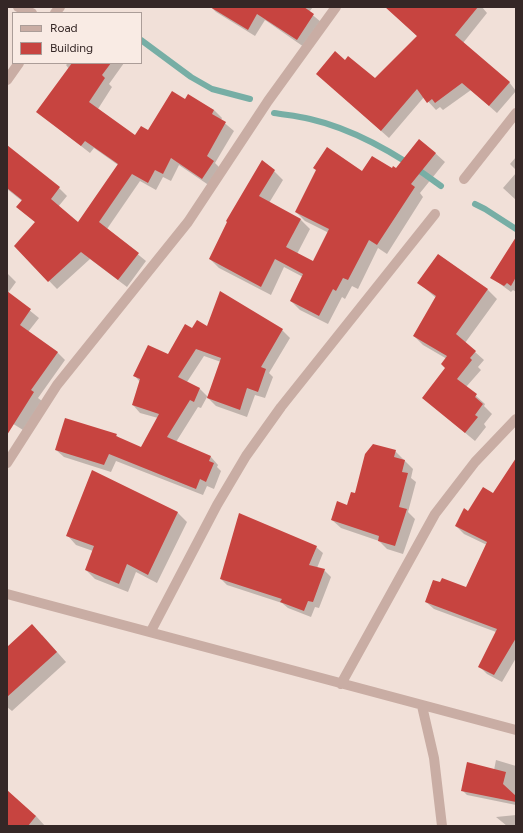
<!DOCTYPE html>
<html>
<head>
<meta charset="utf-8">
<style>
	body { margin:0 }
	#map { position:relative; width:523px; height:833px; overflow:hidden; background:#f1e0d8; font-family:Figtree,sans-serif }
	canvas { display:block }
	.frame { position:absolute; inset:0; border:8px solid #352726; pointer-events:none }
	.legend { position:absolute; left:12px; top:12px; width:130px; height:52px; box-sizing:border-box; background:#f9ebe4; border:1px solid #ab9d98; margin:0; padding:5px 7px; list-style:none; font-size:12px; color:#352726 }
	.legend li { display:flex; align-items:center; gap:8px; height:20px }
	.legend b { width:20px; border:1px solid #ab9d98 }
</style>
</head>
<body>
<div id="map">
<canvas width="523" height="833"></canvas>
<div class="frame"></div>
<ul class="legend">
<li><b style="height:5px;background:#c9ada4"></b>Road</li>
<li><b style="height:11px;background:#c74440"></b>Building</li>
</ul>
</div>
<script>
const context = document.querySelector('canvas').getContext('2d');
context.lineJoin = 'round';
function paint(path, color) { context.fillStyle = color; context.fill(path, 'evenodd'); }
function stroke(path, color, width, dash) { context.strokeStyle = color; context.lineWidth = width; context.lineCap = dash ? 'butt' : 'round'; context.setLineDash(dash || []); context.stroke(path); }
paint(new Path2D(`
	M211,7H313L309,12L321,22L304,47L265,20L255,36L216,12Z
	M386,7H482L487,13L463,43L509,82L516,91L497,113L471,90L443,110L440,107L436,110L424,97L389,138L317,74L345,61L375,80L418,37Z
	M68,63H124L109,84L112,87L98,109L136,137L149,131L186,100L188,96L214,110L222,118L221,120L234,131L215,163L221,169L210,186L179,165L171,181L163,177L156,190L140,181L107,229L146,261L127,287L90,259L57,289L15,246L36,223L17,207L22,201L7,189V156L59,188L67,196L58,207L78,224L118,165L94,148L90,153L37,112L69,69L66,65Z
	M435,153L445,162L420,193L423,197L387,254L378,248L358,289L352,286L345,299L342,297L328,324L300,310L291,301L303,277L284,267L271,295L219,268L210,259L274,171L283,180L269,203L301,220L310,229L297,254L313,262L329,233L305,221L296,212L363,172L396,169Z
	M516,157V170L510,164Z
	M516,173V200L503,188Z
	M439,255L488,290L497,299L465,343L484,360L478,367L481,370L466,387L485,404L484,406L492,414L484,424L486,427L475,441L423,398L446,368L447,359L423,345L414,336L436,298L419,283Z
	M516,256V292L513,290L511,292L492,278Z
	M7,273L16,282L8,293L39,318L28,332L57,352L65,360L38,398L42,401L23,430L7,420Z
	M207,327L282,330L290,338L269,373L273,377L265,398L255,395L247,417L216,406L207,397L201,408L198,407L176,442L211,457L218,465L217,467L221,471L214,489L207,486L203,495L116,461L111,472L64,457L56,450L116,435L119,438L142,449L158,418L140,413L133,405L140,382L134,375L169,356L193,329ZM204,356L221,362L208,397L200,389L187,382Z
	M395,451L413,469L411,478L416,482L408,512L415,519L403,554L387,549L379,541L341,528L332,520L348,506Z
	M516,460V658L502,682L487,674L479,666L496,632L434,609L426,602L467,588L487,545L464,534L456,526L468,512L493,494Z
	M92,471L178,513L187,522L157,583L136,572L128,592L95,579L86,570L93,551L76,545L68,536Z
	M316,547L323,553L317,568L324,570L331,577L319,608L315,607L311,617L288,608L282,603L227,585L221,579Z
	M42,635L66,662L12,711L7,707V648Z
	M496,760L516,766V805L467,795L462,790L494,770Z
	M7,800L36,816L45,826H7Z
	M516,815V826H507L496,817Z`), '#0003');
stroke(new Path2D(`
	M141,40L191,77L212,89L250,99
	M274,113C286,115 298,116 310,119C358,130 402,157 441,186
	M475,204L485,209L516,229`), '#77aea5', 6);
paint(new Path2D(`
	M210,7H304L314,14L297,40L257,14L248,30Z
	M385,7H478L455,35L510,82L489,106L462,83L435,103L432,99L427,103L417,89L381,131L316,74L335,51L345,60L348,56L375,78L417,36Z
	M72,63H111L102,75L105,78L89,102L135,135L141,126L148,130L172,91L185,99L188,94L214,110L212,114L226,122L207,156L214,161L202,179L171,158L163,174L155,170L148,183L132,174L99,222L139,253L118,280L81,252L48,282L14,246L35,222L16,207L22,200L7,188V145L60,187L51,199L78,222L118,164L85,141L81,146L36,112Z
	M419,139L436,153L411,184L415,187L377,245L369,240L348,280L343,278L336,291L333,289L319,316L290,301L303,274L275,259L261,287L209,259L227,222L226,221L262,160L275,170L259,196L301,219L286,247L313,261L329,229L295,212L316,170L313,168L327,147L362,171L372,156L392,168L393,166L396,168Z
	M516,237V277L511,286L507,283L504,286L490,278Z
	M438,254L488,289L456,334L476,351L470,358L472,360L457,379L477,394L475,397L483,404L475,415L478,417L465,433L422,398L445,368L441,364L447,356L413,336L436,296L417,283Z
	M7,291L31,309L20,325L58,352L31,390L34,392L7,435Z
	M220,291L283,329L261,367L266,369L258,392L247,388L240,410L207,398L221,358L196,349L178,377L200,388L194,402L190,400L167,437L211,456L209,461L214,463L206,482L200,479L196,489L109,454L104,465L55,450L65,418L117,434L116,436L141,447L159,414L132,405L140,379L133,376L148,345L168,354L185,324L192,328L197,320L207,326Z
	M373,444L396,450L394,457L405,460L402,472L408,473L399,507L407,509L395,546L378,541L379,536L331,520L337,501L347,505L351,492L355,493L365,454Z
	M516,458V638L494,675L478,667L497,629L425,602L433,580L440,582L442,578L466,587L487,542L455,526L464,508L468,511L483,487L493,493Z
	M92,470L178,512L148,575L127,564L119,584L85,570L94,546L66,536Z
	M239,513L317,546L309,565L325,569L313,602L308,601L304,611L280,602L282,599L220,579Z
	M32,624L57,652L7,697V647Z
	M467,762L506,772L503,784L516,796V802L461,791Z
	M7,790L36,816L28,826H7Z`), '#c74440');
stroke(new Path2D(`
	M18,7L32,13
	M55,13L60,7
	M7,80L19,63
	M464,179L516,113
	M7,463L57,385L188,222L268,101L336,7
	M7,594C177,638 346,686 516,730
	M151,631L217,505L246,456L281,407L435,214
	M341,684L435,514L475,462L516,419
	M422,706L434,758L442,826`), '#c9ada4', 10);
</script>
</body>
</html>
